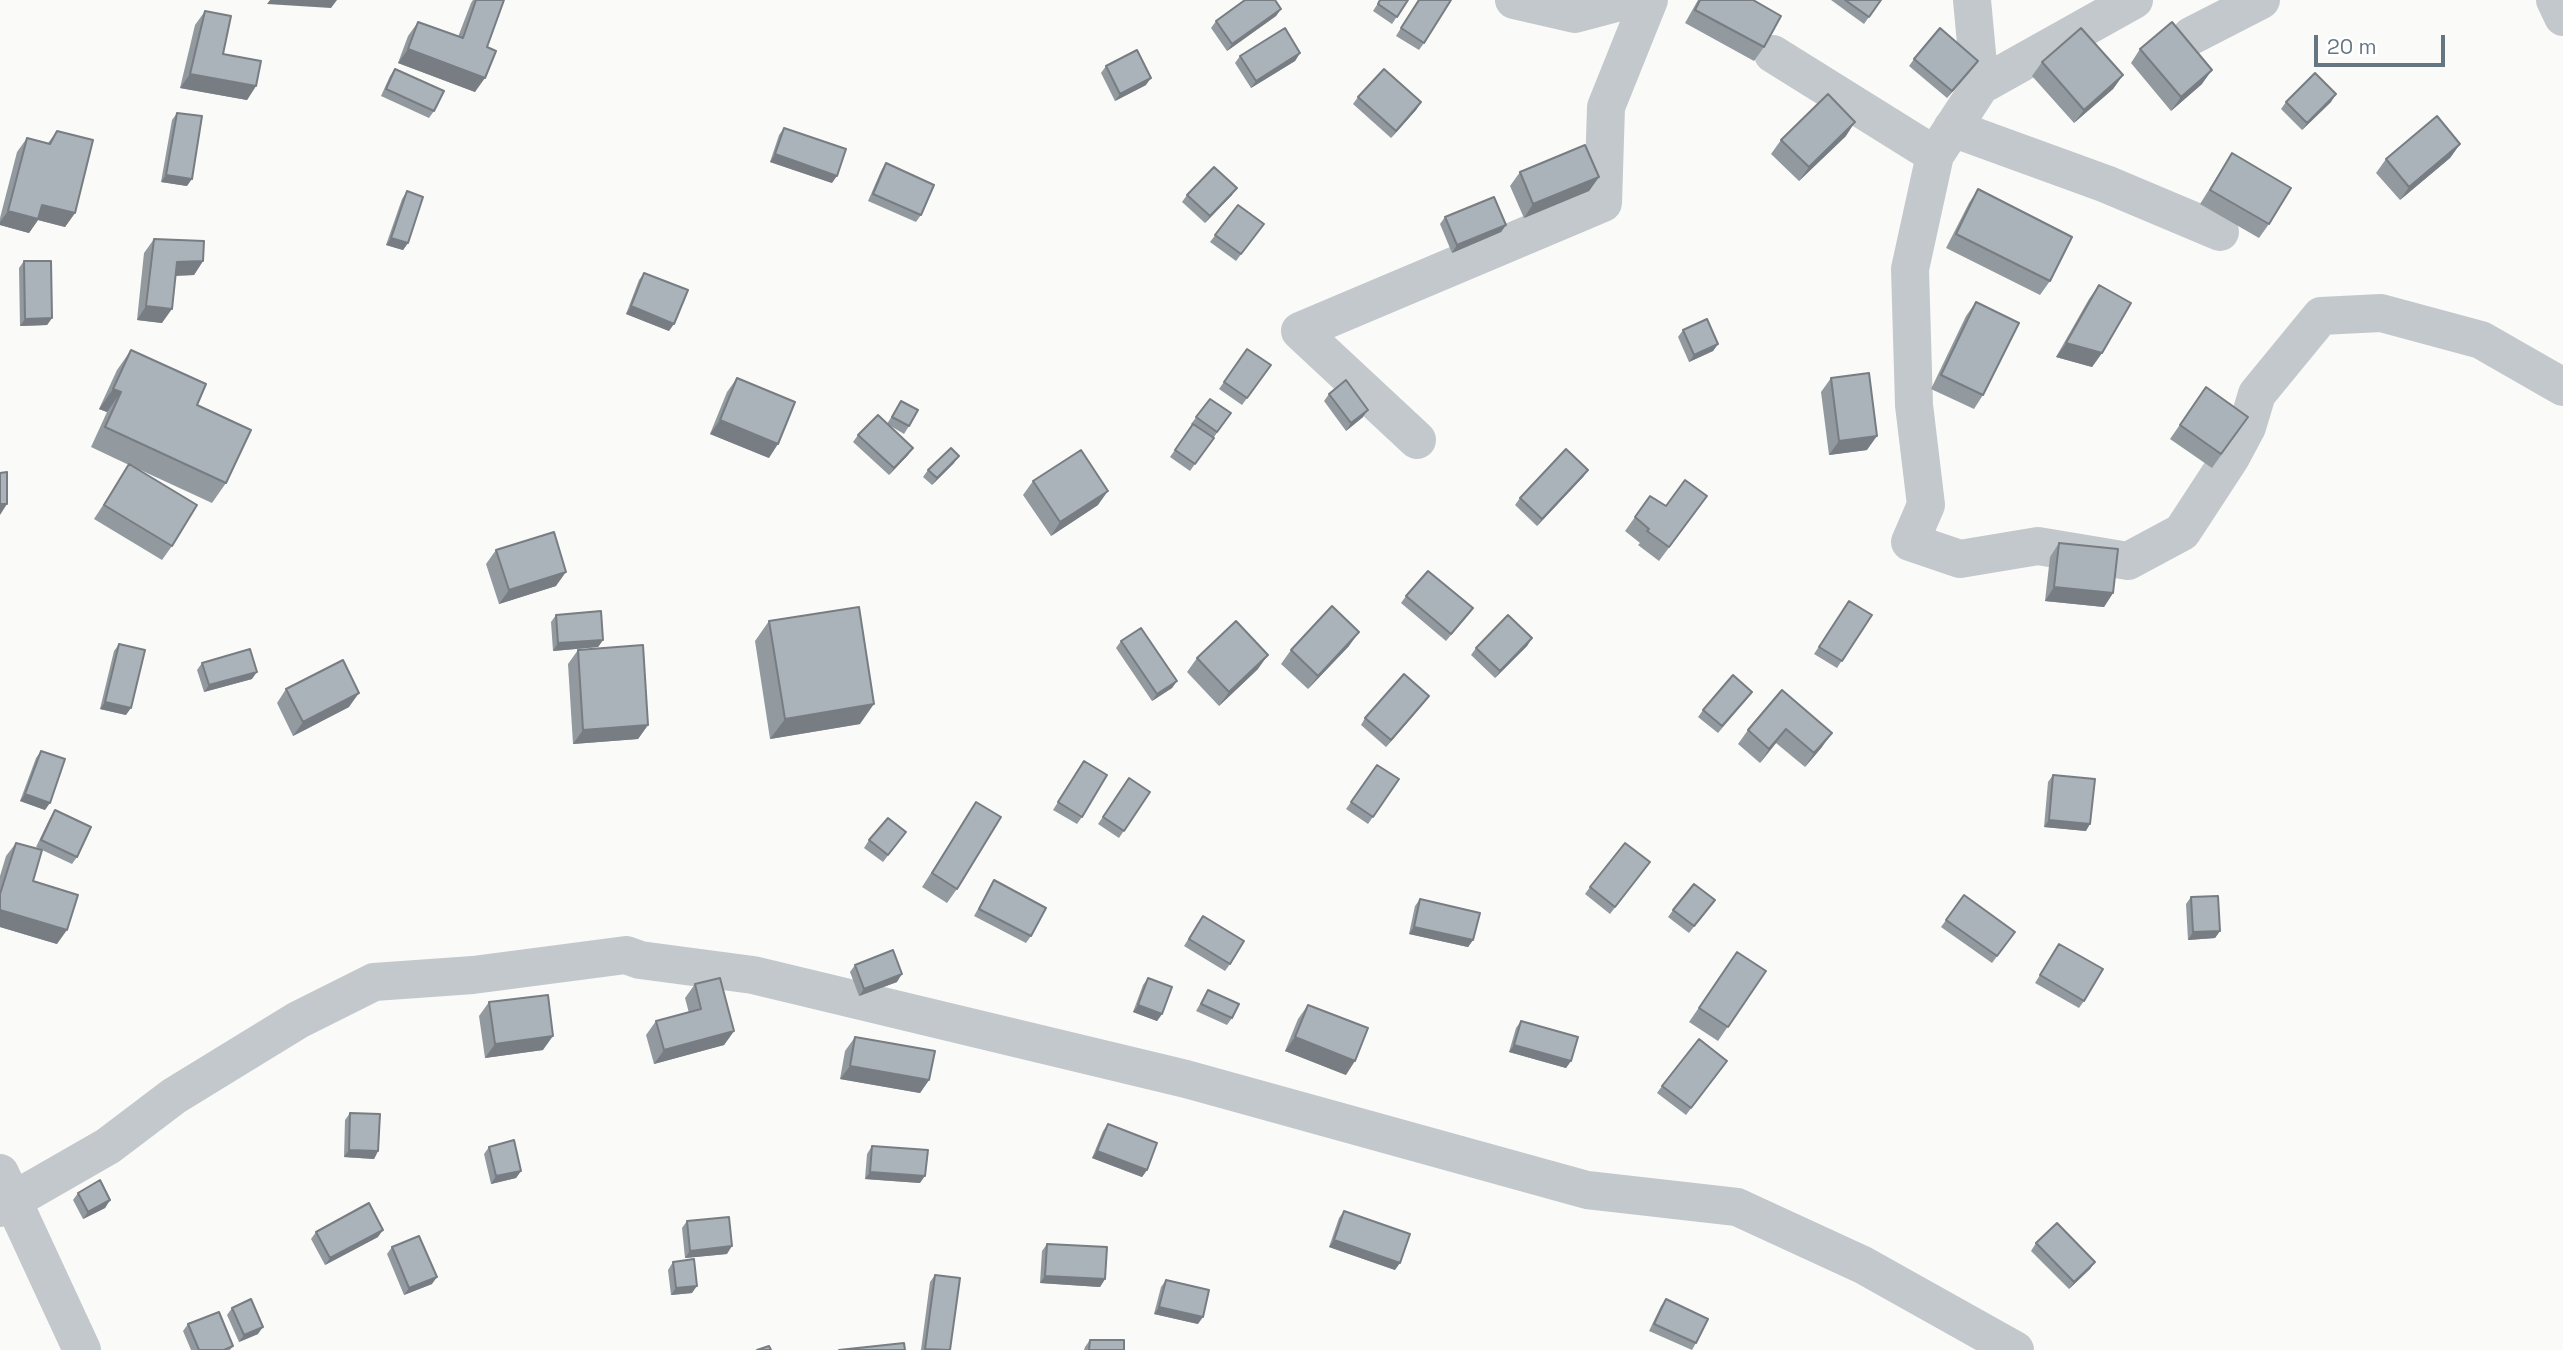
<!DOCTYPE html>
<html>
<head>
<meta charset="utf-8">
<style>
	body { margin:0 }
	#map { position:relative; width:2563px; height:1350px; overflow:hidden; background:#fafaf8; font-family:"Space Grotesk",sans-serif }
	canvas { display:block }
	.scale { position:absolute; left:2314px; top:35px; width:131px; height:32px; box-sizing:border-box; border:4px solid #657683; border-top:0; padding-left:9px; font-size:21px; line-height:24px; white-space:nowrap; color:#657683; -webkit-text-stroke:5px #fff; paint-order:stroke }
</style>
</head>
<body>
<div id="map">
<canvas width="2563" height="1350"></canvas>
<div class="scale">20 m</div>
</div>
<script>
const context = document.querySelector('canvas').getContext('2d');
context.lineJoin = 'round';
function stroke(path, color, width, dash) { context.strokeStyle = color; context.lineWidth = width; context.lineCap = dash ? 'butt' : 'round'; context.setLineDash(dash || []); context.stroke(path); }
function paint(path, color) { context.fillStyle = color; context.fill(path, 'evenodd'); }
stroke(new Path2D(`
	M1514,0L1575,14L1628,0
	M1972,0L1980,86L1935,155L1910,269L1914,405L1926,505L1910,542L1960,559L2038,546L2128,561L2182,532L2231,457L2247,427L2257,394L2321,316L2381,313L2481,340L2563,387
	M2555,0L2563,17
	M2191,36L2261,0
	M1773,54L1935,155
	M1980,86L2134,0
	M1952,128L2106,184L2220,232
	M1417,440L1300,331L1603,203L1606,107L1649,0
	M0,1173L82,1350
	M0,1208L108,1146L174,1096L298,1020L374,982L473,975L626,955L640,960L753,975L1186,1079L1587,1190L1737,1207L1863,1265L2015,1350`), '#c3c8cc', 38);
paint(new Path2D(`
	M473,0H504L487,47L475,92L398,63L408,36L418,22L458,37L471,3Z
	M1380,0H1408L1392,24L1373,11Z
	M1418,0L1424,43L1419,50L1396,36Z
	M1698,0H1753L1764,47L1754,61L1685,23Z
	M1831,0H1881L1864,24Z
	M1281,9L1276,16L1227,51L1211,28L1216,21Z
	M205,11L223,54L256,86L247,100L180,88L195,25Z
	M2140,49L2202,84L2171,111L2131,63Z
	M1300,53L1295,61L1251,88L1235,63L1240,56Z
	M1914,59L1978,61L1947,98L1909,66Z
	M2042,62L2123,75L2113,89L2074,123L2032,76Z
	M1106,66L1146,85L1115,101L1101,73Z
	M395,69L434,111L429,118L381,96L390,76Z
	M1358,97L1421,102L1416,110L1391,138L1353,104Z
	M2286,102H2331L2302,130L2281,109Z
	M177,113L187,186L161,182L172,120Z
	M784,128L832,183L770,162L779,135Z
	M57,131L75,213L65,227L38,220L29,233L0,225V218L17,152L27,138L48,143Z
	M1846,136L1799,181L1771,154L1781,140Z
	M2460,144L2450,158L2400,200L2376,173L2386,159Z
	M2232,153L2269,224L2259,238L2200,204Z
	M886,163L921,215L916,222L868,201L881,171Z
	M1520,172L1599,177L1589,191L1524,218L1510,186Z
	M1978,189L2050,281L2040,295L1946,248L1969,203Z
	M407,191L408,243L403,250L386,245L402,199Z
	M1187,195H1232L1205,223L1182,202Z
	M1238,205L1264,224L1236,261L1210,242Z
	M1445,217L1506,225L1501,232L1452,253L1440,224Z
	M154,239L203,261L194,275L175,276L162,323L137,320L144,253Z
	M24,261L52,318L47,325L20,326L19,268Z
	M644,273L669,331L626,314L639,280Z
	M2099,285L2102,353L2092,367L2056,357L2089,299Z
	M1976,302L1983,395L1974,409L1931,389L1966,316Z
	M1683,330L1718,344L1713,351L1689,362L1678,337Z
	M1247,349L1271,365L1242,405L1219,389Z
	M131,350L197,405L226,483L212,503L134,467L172,546L162,560L94,519L129,465L91,447L107,412L99,409L117,370Z
	M737,378L769,458L710,434L727,392Z
	M1831,378L1867,450L1829,455L1821,392Z
	M2206,387L2248,417L2212,468L2170,439Z
	M1329,394L1363,417L1346,431L1324,401Z
	M1210,399L1231,413L1190,471L1170,457L1192,425L1191,424Z
	M901,401L909,426L904,434L889,425L908,455L889,475L853,442L858,435L887,424Z
	M954,463L932,485L923,477L928,470Z
	M1588,470L1583,477L1537,526L1515,505L1520,498Z
	M1033,481L1098,505L1051,536L1023,495Z
	M1650,496L1666,506L1697,510L1659,561L1638,545L1640,543L1625,531Z
	M2059,543L2113,593L2104,607L2045,601L2050,557Z
	M496,550L556,586L499,604L486,564Z
	M1406,596L1468,615L1446,641L1401,603Z
	M1849,601L1872,615L1837,668L1814,654Z
	M556,615L603,640L598,647L553,651L551,622Z
	M769,621L860,724L770,739L755,641Z
	M1532,638L1527,646L1495,678L1471,655L1476,648Z
	M1121,641L1177,681L1172,688L1152,701L1116,648Z
	M119,644L126,715L100,709L114,651Z
	M1349,646L1308,689L1281,664L1291,650Z
	M578,650L648,725L638,739L573,744L568,664Z
	M1197,658L1258,669L1219,706L1187,672Z
	M202,663L252,679L204,692L197,670Z
	M286,689L349,707L293,736L277,703Z
	M1782,690L1822,747L1805,767L1776,743L1760,763L1738,744L1748,730Z
	M1747,699L1718,733L1698,717L1703,710Z
	M1424,703L1386,747L1361,725L1365,718Z
	M41,751L45,810L20,801L36,758Z
	M1377,765L1399,779L1368,824L1346,809Z
	M1079,768L1082,817L1077,824L1053,810Z
	M2053,775L2086,831L2044,827L2048,782Z
	M1129,778L1150,792L1119,838L1098,824Z
	M976,802L957,889L947,903L922,887Z
	M55,810L77,857L72,864L42,850L33,881L57,944L0,927V876L6,856L16,843L42,850L36,847L50,818Z
	M906,832L883,862L864,848L869,840Z
	M1650,862L1610,914L1585,894L1590,887Z
	M994,880L1031,936L1026,943L974,916Z
	M1964,895L2015,932L1992,963L1941,927Z
	M2191,897L2220,931L2215,938L2188,940L2186,904Z
	M1420,899L1473,940L1468,947L1409,934L1415,906Z
	M1715,900L1689,933L1668,917L1673,910Z
	M1198,923L1230,964L1225,971L1184,946Z
	M2059,944L2084,1001L2079,1008L2035,983Z
	M1737,952L1766,971L1718,1041L1689,1022Z
	M855,965L897,982L859,996L850,972Z
	M1148,978L1162,1014L1157,1021L1133,1012L1143,985Z
	M695,984L734,1031L724,1045L654,1064L646,1035L656,1021L689,1013L685,998Z
	M1208,990L1232,1018L1227,1025L1196,1011Z
	M489,1002L543,1050L485,1058L479,1016Z
	M1308,1005L1346,1075L1285,1051L1298,1019Z
	M1521,1021L1571,1061L1566,1068L1509,1052L1516,1028Z
	M855,1037L929,1080L920,1093L840,1079L845,1051Z
	M1727,1061L1686,1115L1657,1093L1662,1086Z
	M350,1113L378,1151L374,1159L344,1157L345,1120Z
	M1108,1124L1147,1170L1142,1177L1092,1158L1103,1131Z
	M872,1146L920,1183L865,1179L867,1154Z
	M489,1147L521,1171L516,1178L491,1184L484,1154Z
	M78,1193L110,1200L105,1208L83,1219L73,1200Z
	M1344,1211L1395,1270L1329,1247L1339,1218Z
	M687,1221L727,1254L685,1258L682,1228Z
	M316,1232L378,1237L325,1265L311,1239Z
	M2036,1243L2095,1262L2090,1269L2069,1289L2031,1251Z
	M1047,1244L1105,1279L1100,1287L1040,1283L1042,1251Z
	M392,1247L432,1284L404,1295L387,1254Z
	M673,1262L692,1293L671,1295L668,1270Z
	M935,1275L950,1350H921L930,1282Z
	M1166,1280L1198,1324L1154,1314L1161,1287Z
	M1666,1299L1696,1343L1692,1350L1649,1331L1661,1306Z
	M232,1308L258,1334L239,1342L227,1315Z
	M188,1324L233,1346L230,1350H191L183,1331Z
	M1090,1340L1124,1350H1084L1085,1347Z`), '#929a9f');
paint(new Path2D(`
	M270,0H337L331,8L267,4Z
	M1281,9L1276,16L1227,51L1232,44Z
	M408,49L485,78L475,92L398,63Z
	M1300,53L1295,61L1251,88L1256,81Z
	M1978,61L1973,68L1947,98L1952,91Z
	M2212,70L2202,84L2171,111L2181,97Z
	M190,74L256,86L247,100L180,88Z
	M2123,75L2113,89L2074,123L2084,110Z
	M1151,78L1146,85L1115,101L1120,94Z
	M2336,94L2331,102L2302,130L2307,123Z
	M1421,102L1416,110L1391,138L1396,131Z
	M1855,122L1846,136L1799,181L1809,167Z
	M2460,144L2450,158L2400,200L2409,187Z
	M775,154L837,176L832,183L770,162Z
	M166,175L192,179L187,186L161,182Z
	M1599,177L1589,191L1524,218L1533,204Z
	M1237,188L1232,195L1205,223L1210,216Z
	M42,205L75,213L65,227L38,220L29,233L0,225V222L8,211Z
	M1506,225L1501,232L1452,253L1457,245Z
	M391,238L408,243L403,250L386,245Z
	M203,261L194,275L167,276L177,262Z
	M146,306L172,309L162,323L137,320Z
	M631,306L674,324L669,331L626,314Z
	M52,318L47,325L20,326L25,319Z
	M2066,343L2102,353L2092,367L2056,357Z
	M1718,344L1713,351L1689,362L1694,355Z
	M113,389L121,392L107,412L99,409Z
	M1368,410L1363,417L1346,431L1351,423Z
	M720,420L778,444L769,458L710,434Z
	M1877,436L1867,450L1829,455L1839,441Z
	M913,448L908,455L889,475L894,468Z
	M959,456L954,463L932,485L937,478Z
	M1588,470L1583,477L1537,526L1542,519Z
	M1108,491L1098,505L1051,536L1060,522Z
	M0,504H7L0,515Z
	M566,572L556,586L499,604L509,590Z
	M2054,587L2113,593L2104,607L2045,601Z
	M1359,632L1349,646L1308,689L1318,676Z
	M1532,638L1527,646L1495,678L1500,671Z
	M603,640L598,647L553,651L558,643Z
	M1268,655L1258,669L1219,706L1229,692Z
	M257,672L252,679L204,692L209,685Z
	M1177,681L1172,688L1152,701L1157,694Z
	M359,693L349,707L293,736L303,722Z
	M1429,696L1424,703L1386,747L1391,740Z
	M105,702L131,708L126,715L100,709Z
	M874,704L860,724L770,739L785,719Z
	M648,725L638,739L573,744L583,730Z
	M1786,729L1776,743L1760,763L1769,749Z
	M1832,733L1822,747L1805,767L1814,753Z
	M25,794L50,803L45,810L20,801Z
	M2049,820L2090,824L2086,831L2044,827Z
	M0,910L67,930L57,944L0,927Z
	M1414,927L1473,940L1468,947L1409,934Z
	M2220,931L2215,938L2188,940L2193,932Z
	M902,974L897,982L859,996L864,989Z
	M1138,1005L1162,1014L1157,1021L1133,1012Z
	M734,1031L724,1045L654,1064L664,1050Z
	M553,1036L543,1050L485,1058L495,1044Z
	M1295,1037L1355,1061L1346,1075L1285,1051Z
	M1514,1045L1571,1061L1566,1068L1509,1052Z
	M850,1066L929,1080L920,1093L840,1079Z
	M349,1150L378,1151L374,1159L344,1157Z
	M1097,1151L1147,1170L1142,1177L1092,1158Z
	M521,1171L516,1178L491,1184L496,1176Z
	M870,1172L925,1176L920,1183L865,1179Z
	M110,1200L105,1208L83,1219L88,1212Z
	M383,1230L378,1237L325,1265L330,1258Z
	M1334,1240L1400,1263L1395,1270L1329,1247Z
	M732,1246L727,1254L685,1258L690,1251Z
	M2095,1262L2090,1269L2069,1289L2074,1282Z
	M1045,1276L1105,1279L1100,1287L1040,1283Z
	M437,1277L432,1284L404,1295L409,1288Z
	M697,1286L692,1293L671,1295L676,1288Z
	M1159,1307L1203,1317L1198,1324L1154,1314Z
	M263,1327L258,1334L239,1342L244,1335Z`), '#777d82');
const building = new Path2D(`
	M476,0H504L487,47L496,51L485,78L408,49L418,22L463,38Z
	M1245,0H1275L1281,9L1232,44L1216,21Z
	M1380,0H1408L1397,17L1378,4Z
	M1419,0H1451L1424,43L1401,28Z
	M1700,0H1753L1781,16L1764,47L1695,10Z
	M1845,0H1881L1869,17Z
	M205,11L231,16L223,54L261,61L256,86L190,74Z
	M2172,22L2212,70L2181,97L2140,49Z
	M1285,28L1300,53L1256,81L1240,56Z
	M1940,28L1978,61L1952,91L1914,59Z
	M2081,28L2123,75L2084,110L2042,62Z
	M1137,50L1151,78L1120,94L1106,66Z
	M395,69L444,91L434,111L386,89Z
	M1384,69L1421,102L1396,131L1358,97Z
	M2315,73L2336,94L2307,123L2286,102Z
	M1828,94L1855,122L1809,167L1781,140Z
	M177,113L202,116L192,179L166,175Z
	M2437,116L2460,144L2409,187L2386,159Z
	M784,128L846,149L837,176L775,154Z
	M57,131L93,140L75,213L42,205L38,219L8,211L27,138L50,144Z
	M1585,145L1599,177L1533,204L1520,172Z
	M2232,153L2291,188L2269,224L2210,190Z
	M886,163L934,185L921,215L873,194Z
	M1214,167L1237,188L1210,216L1187,195Z
	M1978,189L2072,237L2050,281L1956,234Z
	M407,191L423,197L408,243L391,238Z
	M1494,197L1506,225L1457,245L1445,217Z
	M1238,205L1264,224L1241,254L1215,235Z
	M154,239L204,241L203,261L177,262L172,309L146,306Z
	M24,261H51L52,318L25,319Z
	M644,273L688,290L674,324L631,306Z
	M2099,285L2131,303L2102,353L2066,343Z
	M1976,302L2019,323L1983,395L1941,375Z
	M1707,319L1718,344L1694,355L1683,330Z
	M1247,349L1271,365L1247,398L1224,382Z
	M131,350L206,384L197,405L251,430L226,483L105,427L121,392L113,389Z
	M1869,373L1877,436L1839,441L1831,378Z
	M737,378L795,402L778,444L720,420Z
	M1346,380L1368,410L1351,423L1329,394Z
	M2206,387L2248,417L2221,454L2180,425Z
	M1210,399L1231,413L1217,432L1196,417Z
	M901,401L918,410L909,426L892,417Z
	M878,415L913,448L894,468L858,435Z
	M1193,424L1214,438L1195,464L1175,450Z
	M951,448L959,456L937,478L928,470Z
	M1566,449L1588,470L1542,519L1520,498Z
	M1081,450L1108,491L1060,522L1033,481Z
	M129,464L197,505L172,546L104,505Z
	M7,472V504H0V473Z
	M1685,480L1707,496L1669,547L1647,531L1649,529L1635,517L1650,496L1666,506Z
	M554,532L566,572L509,590L496,550Z
	M2059,543L2118,549L2113,593L2054,587Z
	M1428,571L1473,608L1451,634L1406,596Z
	M1849,601L1872,615L1842,661L1819,647Z
	M1332,606L1359,632L1318,676L1291,650Z
	M859,607L874,704L785,719L769,621Z
	M601,611L603,640L558,643L556,615Z
	M1508,615L1532,638L1500,671L1476,648Z
	M1236,621L1268,655L1229,692L1197,658Z
	M1141,628L1177,681L1157,694L1121,641Z
	M119,644L145,650L131,708L105,702Z
	M643,645L648,725L583,730L578,650Z
	M250,649L257,672L209,685L202,663Z
	M343,660L359,693L303,722L286,689Z
	M1404,674L1429,696L1391,740L1365,718Z
	M1733,675L1752,692L1722,726L1703,710Z
	M1782,690L1832,733L1814,753L1786,729L1769,749L1748,730Z
	M41,751L65,759L50,803L25,794Z
	M1084,761L1107,775L1082,817L1058,802Z
	M1377,765L1399,779L1373,817L1351,802Z
	M2053,775L2095,779L2090,824L2049,820Z
	M1129,778L1150,792L1124,831L1103,817Z
	M976,802L1001,817L957,889L932,873Z
	M55,810L91,827L77,857L41,840Z
	M888,818L906,832L888,855L869,840Z
	M16,843L42,850L33,881L78,895L67,930L0,910V894Z
	M1625,843L1650,862L1615,907L1590,887Z
	M994,880L1046,908L1031,936L979,909Z
	M1694,884L1715,900L1694,926L1673,910Z
	M1964,895L2015,932L1997,956L1946,920Z
	M2218,896L2220,931L2193,932L2191,897Z
	M1420,899L1480,913L1473,940L1414,927Z
	M1203,916L1244,941L1230,964L1189,939Z
	M2059,944L2103,969L2084,1001L2040,975Z
	M893,950L902,974L864,989L855,965Z
	M1737,952L1766,971L1728,1027L1699,1008Z
	M720,978L734,1031L664,1050L656,1021L701,1009L695,984Z
	M1148,978L1172,987L1162,1014L1138,1005Z
	M1208,990L1239,1004L1232,1018L1201,1004Z
	M548,995L553,1036L495,1044L489,1002Z
	M1308,1005L1368,1028L1355,1061L1295,1037Z
	M1521,1021L1578,1037L1571,1061L1514,1045Z
	M855,1037L935,1051L929,1080L850,1066Z
	M1699,1039L1727,1061L1691,1108L1662,1086Z
	M350,1113L380,1114L378,1151L349,1150Z
	M1108,1124L1157,1143L1147,1170L1097,1151Z
	M514,1140L521,1171L496,1176L489,1147Z
	M872,1146L928,1150L925,1176L870,1172Z
	M100,1180L110,1200L88,1212L78,1193Z
	M369,1203L383,1230L330,1258L316,1232Z
	M1344,1211L1410,1234L1400,1263L1334,1240Z
	M729,1217L732,1246L690,1251L687,1221Z
	M2057,1223L2095,1262L2074,1282L2036,1243Z
	M419,1236L437,1277L409,1288L392,1247Z
	M1047,1244L1107,1247L1105,1279L1045,1276Z
	M694,1259L697,1286L676,1288L673,1262Z
	M935,1275L960,1278L950,1350L925,1349Z
	M1166,1280L1209,1290L1203,1317L1159,1307Z
	M251,1299L263,1327L244,1335L232,1308Z
	M1666,1299L1708,1319L1696,1343L1654,1324Z
	M219,1312L233,1346L224,1350H199L188,1324Z
	M1090,1340H1124V1350H1089Z
	M904,1343L905,1350H839Z
	M769,1346L771,1350H757Z`);
paint(building, '#aab3b9');
stroke(building, '#777d82', 2);
</script>
</body>
</html>
